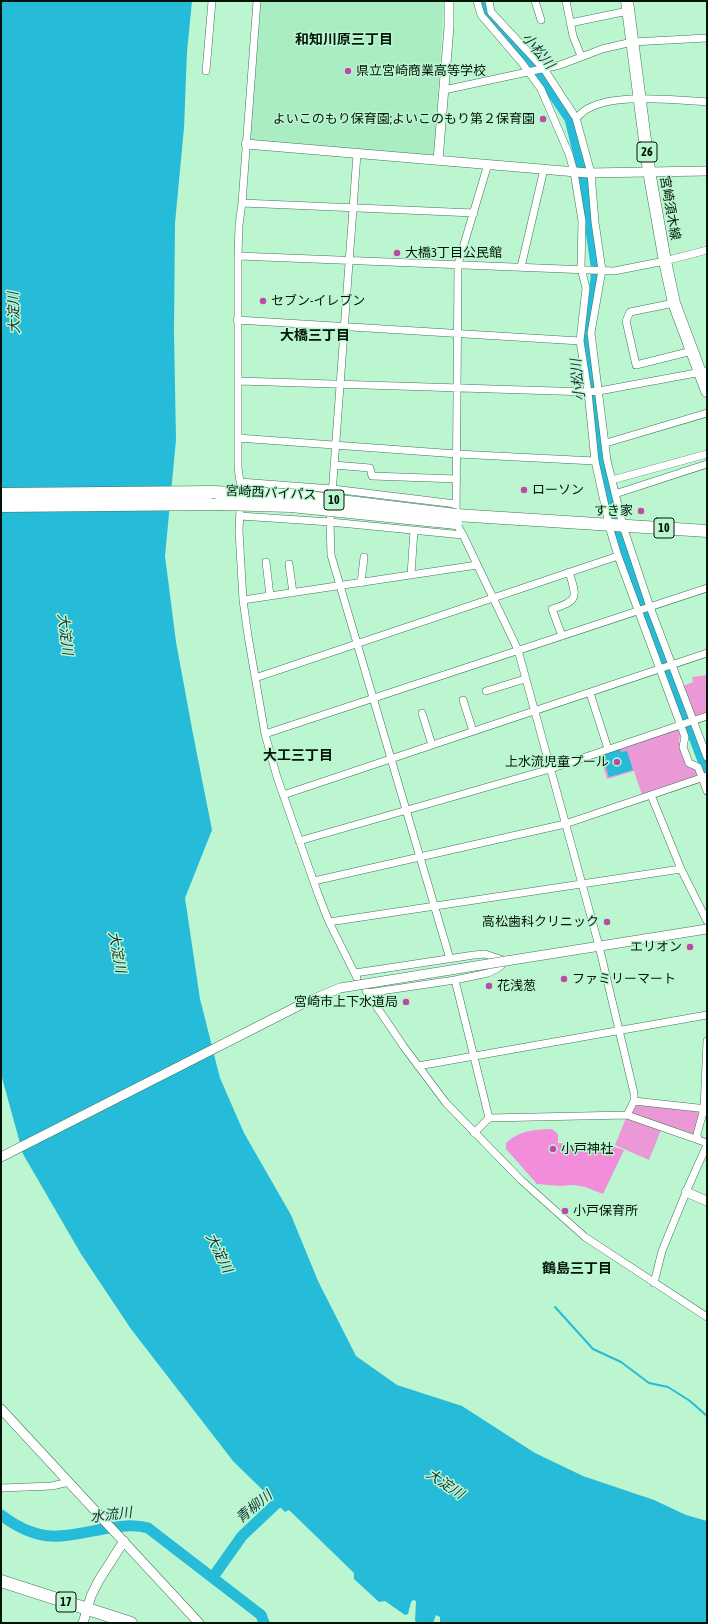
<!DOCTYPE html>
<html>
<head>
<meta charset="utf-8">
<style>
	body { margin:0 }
	#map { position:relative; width:708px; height:1624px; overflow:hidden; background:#bcf6d0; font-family:"Asap Condensed",sans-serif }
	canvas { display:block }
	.frame { position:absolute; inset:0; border:2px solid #011509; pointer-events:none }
</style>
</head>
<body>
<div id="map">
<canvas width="708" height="1624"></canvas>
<div class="frame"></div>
</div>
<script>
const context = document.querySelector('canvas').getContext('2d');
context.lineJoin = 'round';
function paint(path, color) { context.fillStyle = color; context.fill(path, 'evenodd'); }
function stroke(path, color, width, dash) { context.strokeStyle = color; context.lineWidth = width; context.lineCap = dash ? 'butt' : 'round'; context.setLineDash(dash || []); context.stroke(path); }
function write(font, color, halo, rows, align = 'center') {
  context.font = font + ' "Asap Condensed","Noto Sans JP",sans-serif'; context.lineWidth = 3; context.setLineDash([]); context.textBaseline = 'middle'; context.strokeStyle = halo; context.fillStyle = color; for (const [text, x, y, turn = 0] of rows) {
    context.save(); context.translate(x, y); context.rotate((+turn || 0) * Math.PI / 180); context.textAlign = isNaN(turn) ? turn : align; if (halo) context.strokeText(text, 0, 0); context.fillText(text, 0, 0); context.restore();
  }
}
paint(new Path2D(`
	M261,1H444L434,154L431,157L250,140Z`), '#abedc2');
paint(new Path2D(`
	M707,675V714L694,717L683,686L693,682L692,677Z
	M679,728L681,731L679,741L689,768L697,769L698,776L642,795L634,771L607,779L600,754Z
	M635,1103L697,1111L699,1114L695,1134L633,1114L632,1112Z
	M626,1118L661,1130L649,1160L615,1145Z`), '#eb98d7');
paint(new Path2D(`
	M552,1129L558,1134V1143L603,1148L615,1147L624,1150L603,1194L585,1187L574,1185L561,1186L537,1184L506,1149V1143C520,1130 534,1130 552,1129Z`), '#f18ddb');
paint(new Path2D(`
	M1,1H192L187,52L184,128L175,223L174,332L176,440L165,556L176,642L193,734L212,830L185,898L200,999L220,1078L244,1133L291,1215L318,1281L356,1356L397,1385L462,1406L535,1453L583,1476L654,1500L686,1515L707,1521V1623H440V1617L436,1615L433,1623H418L415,1621L416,1601L413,1600L411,1602L408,1614L405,1615L385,1601L379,1602L354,1579V1573L289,1510L285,1512L233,1461L131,1329L81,1254L23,1154L1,1074Z
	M620,748L621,752L627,751L633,770L609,777L602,754Z`), '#25bbd9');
stroke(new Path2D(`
	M555,1307L593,1349L621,1362L649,1383L668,1387L690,1401L707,1416`), '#25bbd9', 2);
stroke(new Path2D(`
	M483,1L488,15L549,88L570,119L582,168L596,265V279L588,333L598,442L605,476L622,547L707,771
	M1,1515C42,1546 63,1536 109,1528C123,1526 135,1524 148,1528L261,1615L264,1623
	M213,1577L242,1536L279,1501L290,1499`), '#25bbd9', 11);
const minor = new Path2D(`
	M257,1L242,203L239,225L238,256V468L241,488L239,531L243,600L248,636L265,734L277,777L318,894L329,922L357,978
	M477,1L481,15L522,63L541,89L569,154L574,172L582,221L581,268L586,288L580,341L588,392L595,461L611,533L618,556L685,737L683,747L689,763L698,767L707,791
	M489,1L491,12L544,69L576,118
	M535,1L541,20
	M566,1L573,36L581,56
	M570,23L628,11
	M206,71L212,1
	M444,90L560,65L602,49L632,42L707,38
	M707,102C676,100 616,93 589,108C584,110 580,115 576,118L591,173L595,222L602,270L591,333L607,460L623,526L650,607L707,757
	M357,154L330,522L331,555L450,959
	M488,164L458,264L456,523L463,535L518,650L599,946L634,1093V1101L627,1115
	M242,203L474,213
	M238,256L614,271L665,261L707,250
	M521,267L544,169
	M674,303L630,312L626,321L636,365L692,351
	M237,320L580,341
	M238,381L588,392L599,391L707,371
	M238,438L457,454L595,461
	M606,443L707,413
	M334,465L370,468L372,476L457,479
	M612,480L707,454
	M240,482L333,489L456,504
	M615,494L707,464
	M240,516L330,522L463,535
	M266,562L270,596
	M289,564L293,593
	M411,575L414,530
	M361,583L364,557
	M243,600L477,565
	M562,636L552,609C579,601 577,597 569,572
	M255,678L618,556
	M486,691L525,679
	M590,693L608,749
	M463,700L473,731
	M422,713L432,745
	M265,734L707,588
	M283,795L707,653
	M651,795L681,869L707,921
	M299,841L550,769L707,716
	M314,881L565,824L707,776
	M329,922L681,869
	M355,973L474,955L485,954L506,961L498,968L488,973L455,980L367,993
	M455,980L489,1118
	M366,991L404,1047L446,1103L521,1180L585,1237L707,1317
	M418,1066L707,1015
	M634,1101L707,1109
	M474,1133L489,1118L627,1115L707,1143
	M698,1139L697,1134L704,1109L707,1041
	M654,1283L662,1251L689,1185L707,1145
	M1,1488L52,1486L69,1482`);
const tertiary = new Path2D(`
	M246,144L588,173L707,171
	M438,160L449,27V1
	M506,961L707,929
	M1,1157L302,1004L340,988
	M686,1192L707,1201
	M1,1409L199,1623
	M83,1623L91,1596L99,1580L124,1541`);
const primary = new Path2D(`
	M627,1L649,171L665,261L674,303L707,391
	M1,1581L131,1623`);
const trunk = new Path2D(`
	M1,494L212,492
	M1,506L218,504
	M456,515L707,531`);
stroke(minor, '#407655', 8);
stroke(tertiary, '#407655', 10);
stroke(primary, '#407655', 13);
stroke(trunk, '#407655', 13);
stroke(minor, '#fff', 7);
stroke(tertiary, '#fff', 9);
stroke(primary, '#fff', 12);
stroke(trunk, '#fff', 12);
const tertiaryBridge = new Path2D(`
	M340,988L506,961`);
const trunkBridge = new Path2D(`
	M212,492L291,495L456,515
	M218,504L291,506L456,523`);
stroke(tertiaryBridge, '#407655', 10, []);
stroke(trunkBridge, '#407655', 13, []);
stroke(tertiaryBridge, '#fff', 9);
stroke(trunkBridge, '#fff', 12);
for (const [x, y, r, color] of [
	[348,71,4,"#bc4ba7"],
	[543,119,4,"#bc4ba7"],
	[397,253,4,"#bc4ba7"],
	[263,301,4,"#bc4ba7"],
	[524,490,4,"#bc4ba7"],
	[641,511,4,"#bc4ba7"],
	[617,762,4,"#bc4ba7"],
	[607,922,4,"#bc4ba7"],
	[690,947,4,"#bc4ba7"],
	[564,979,4,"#bc4ba7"],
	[489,986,4,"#bc4ba7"],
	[406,1002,4,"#bc4ba7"],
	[553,1149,4,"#bc4ba7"],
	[565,1211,4,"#bc4ba7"]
]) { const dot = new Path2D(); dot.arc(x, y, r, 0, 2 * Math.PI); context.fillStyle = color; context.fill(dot); stroke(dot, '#bcf6d0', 1.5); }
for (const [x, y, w] of [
	[647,152,20],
	[334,500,20],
	[664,528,20],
	[66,1602,20]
]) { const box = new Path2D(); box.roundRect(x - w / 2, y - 10, w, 20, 3); context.fillStyle = '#bcf6d0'; context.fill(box); stroke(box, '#011509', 1); }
write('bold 12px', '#011509', null, [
	["26",647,152],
	["10",334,500],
	["10",664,528],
	["17",66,1602]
]);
write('13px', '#011509', '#bcf6d0', [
	["県立宮崎商業高等学校",356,71],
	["よいこのもり保育園;よいこのもり第２保育園",535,119,"right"],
	["大橋3丁目公民館",405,253],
	["セブン-イレブン",271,301],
	["ローソン",532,490],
	["すき家",633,511,"right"],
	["上水流児童プール",609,762,"right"],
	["高松歯科クリニック",599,922,"right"],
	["エリオン",682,947,"right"],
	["ファミリーマート",572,979],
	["花浅葱",497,986],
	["宮崎市上下水道局",398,1002,"right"],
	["小戸神社",561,1149],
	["小戸保育所",573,1211]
], 'left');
write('13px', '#011509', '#bcf6d0', [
	["宮崎須木線",670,208,80],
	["宮崎西バイパス",271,493,3]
]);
write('bold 14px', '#011509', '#bcf6d0', [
	["和知川原三丁目",344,40],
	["大橋三丁目",315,336],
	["大工三丁目",298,756],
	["鶴島三丁目",577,1269]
]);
write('italic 14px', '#153239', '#bcf6d0', [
	["小松川",538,51,50],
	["大淀川",14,313,-92],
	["小松川",578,380,-96],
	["大淀川",65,634,83],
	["大淀川",117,952,79],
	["大淀川",219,1253,64],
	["大淀川",445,1484,34],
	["青柳川",254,1507,-40],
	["水流川",111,1515,-7]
]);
</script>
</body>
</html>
